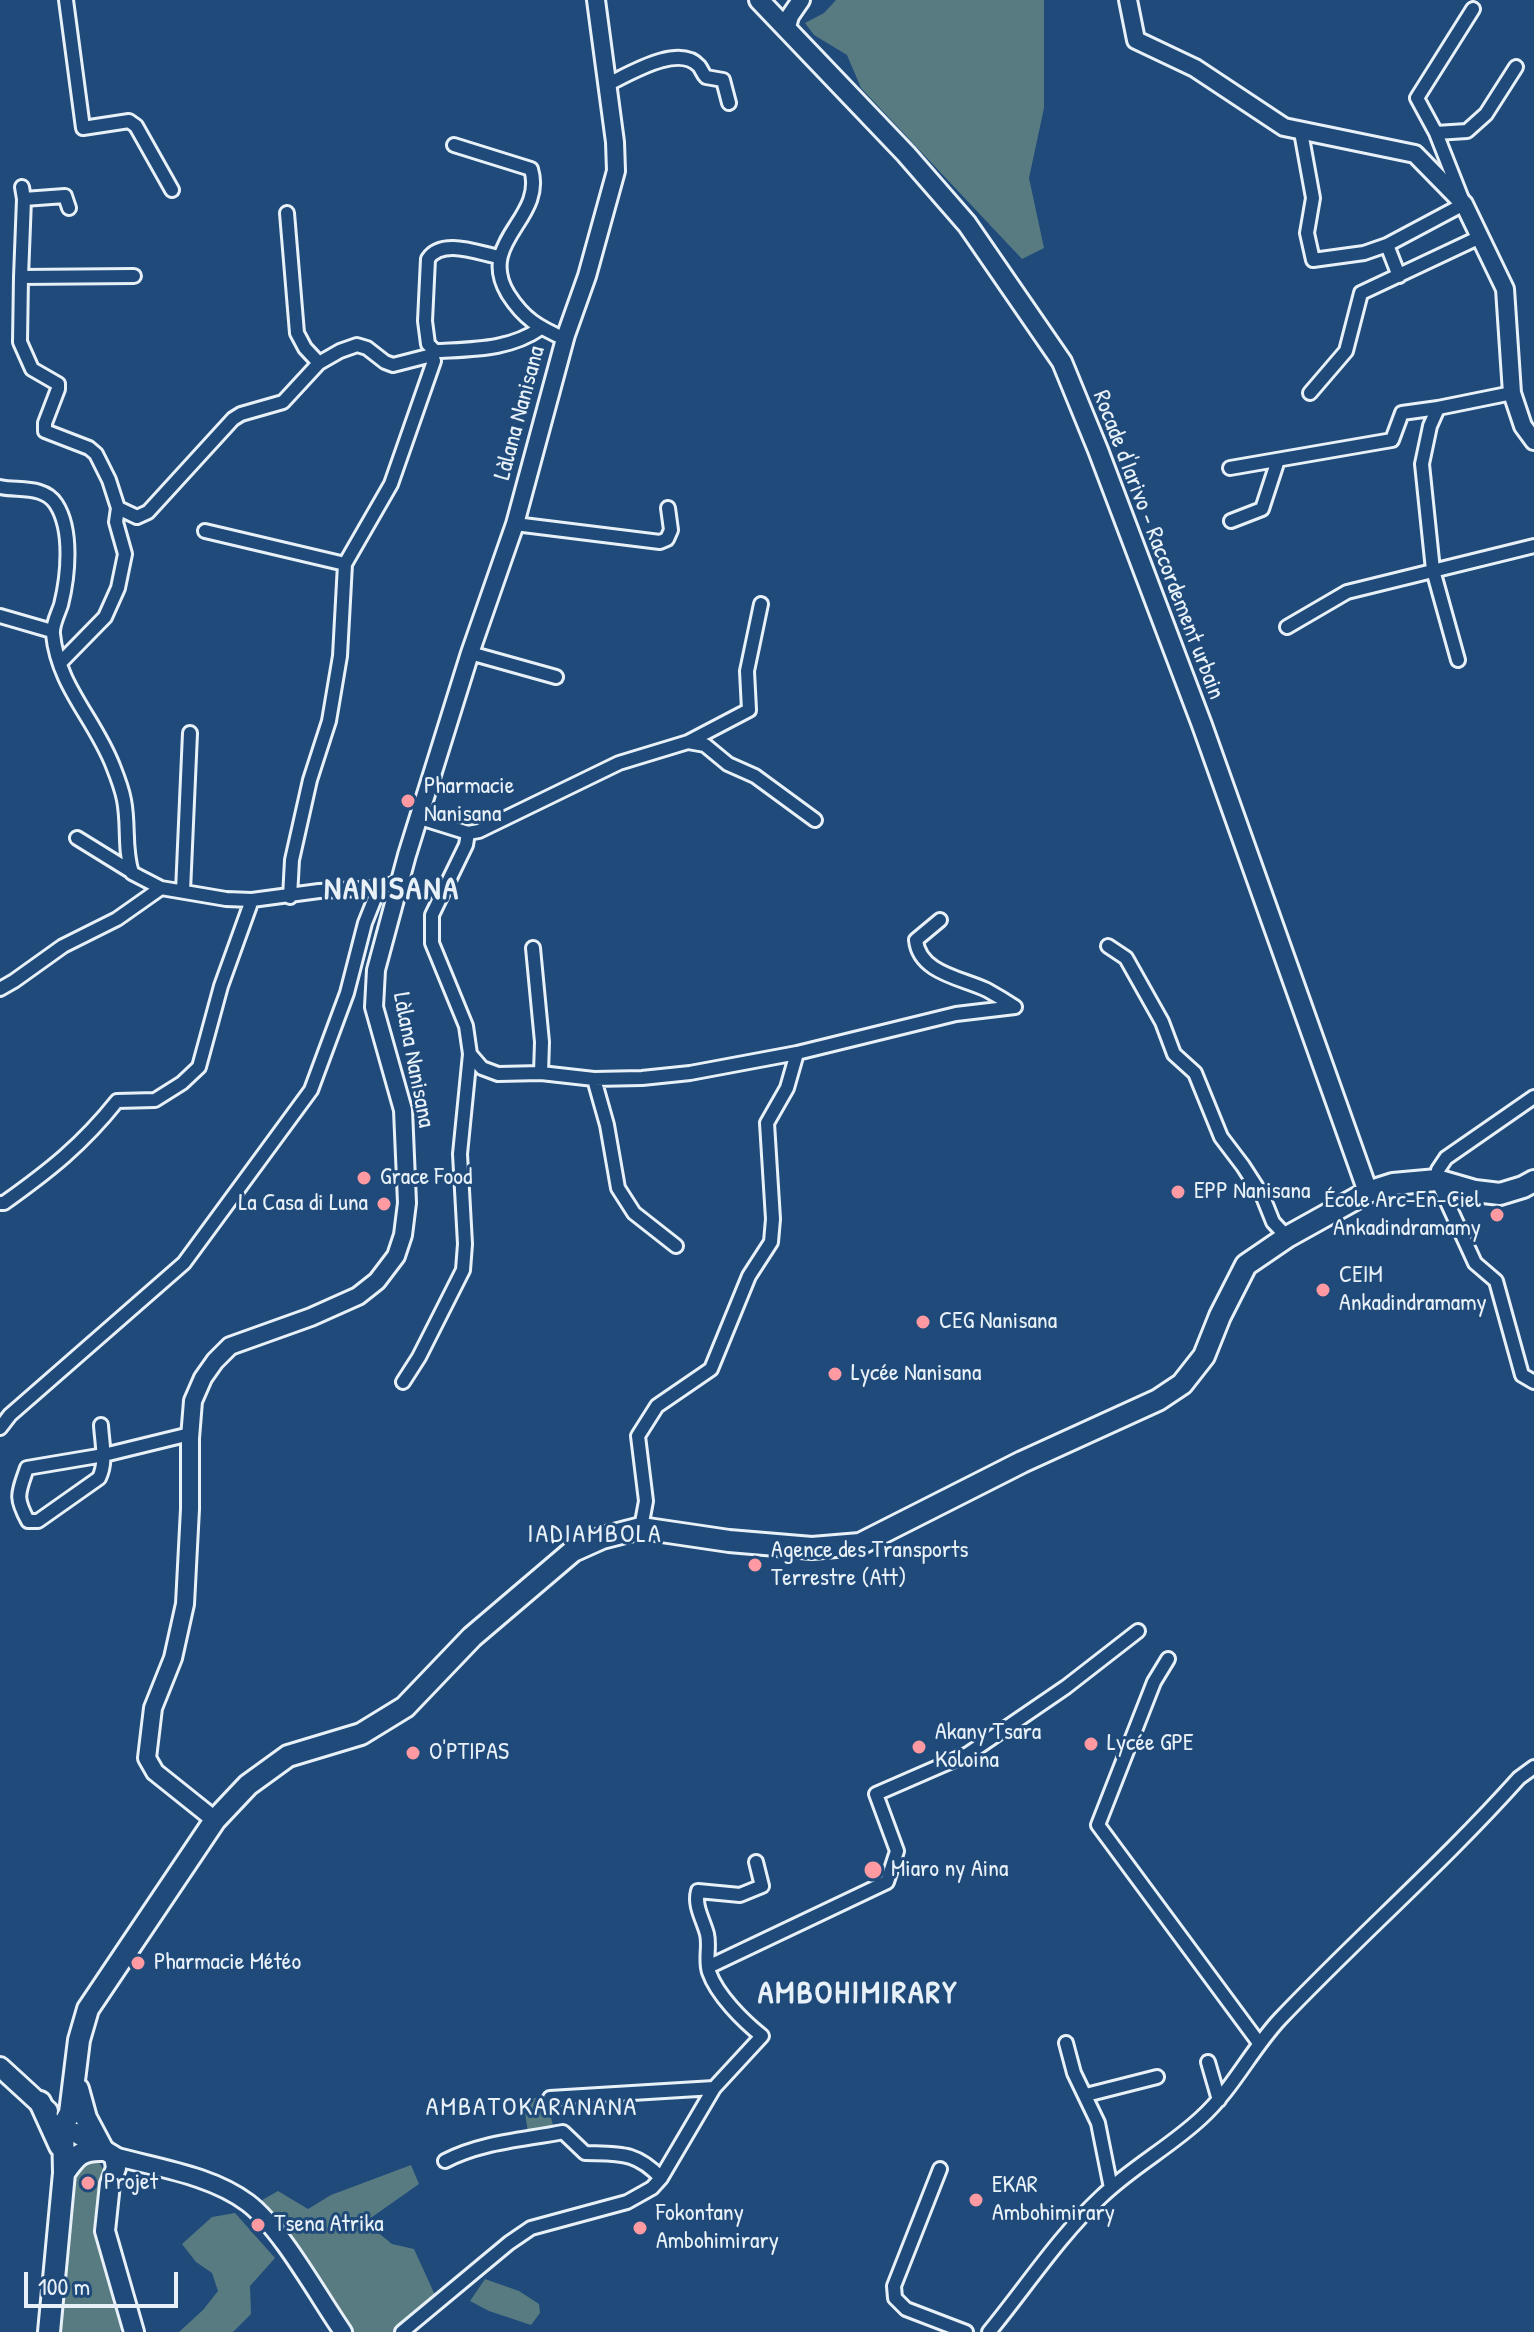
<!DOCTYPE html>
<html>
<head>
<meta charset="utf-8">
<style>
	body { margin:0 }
	#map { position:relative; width:1534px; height:2332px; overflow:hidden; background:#1f4a7a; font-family:"Patrick Hand",sans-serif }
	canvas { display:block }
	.scale { position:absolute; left:24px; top:2272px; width:154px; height:36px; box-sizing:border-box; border:4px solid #e8f1f8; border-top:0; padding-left:10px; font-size:24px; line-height:28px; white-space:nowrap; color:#e8f1f8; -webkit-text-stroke:6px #1f4a7a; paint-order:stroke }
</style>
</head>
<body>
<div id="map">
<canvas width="1534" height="2332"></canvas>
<div class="scale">100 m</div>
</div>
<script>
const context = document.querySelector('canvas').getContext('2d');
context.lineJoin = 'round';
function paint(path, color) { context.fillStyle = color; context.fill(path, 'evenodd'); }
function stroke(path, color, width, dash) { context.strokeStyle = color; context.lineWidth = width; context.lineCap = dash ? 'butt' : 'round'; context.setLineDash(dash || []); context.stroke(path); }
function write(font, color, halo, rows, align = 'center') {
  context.font = font + ' "Patrick Hand",sans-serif'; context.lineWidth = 6; context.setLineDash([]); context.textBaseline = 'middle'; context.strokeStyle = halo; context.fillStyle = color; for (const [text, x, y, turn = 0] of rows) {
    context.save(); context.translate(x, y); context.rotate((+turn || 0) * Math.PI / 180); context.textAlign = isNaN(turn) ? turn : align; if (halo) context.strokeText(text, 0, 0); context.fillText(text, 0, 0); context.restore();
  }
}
paint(new Path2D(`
	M836,0H1044V108L1029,178L1044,248L1022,259L861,88L847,55L814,35L805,23L824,13Z
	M546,2096L555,2134L529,2139L523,2100Z
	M97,2158L106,2175L95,2225L129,2313L120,2332H52L69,2185L78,2167Z
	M411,2165L419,2184L365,2222L392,2244L414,2249L435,2295L399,2332H349L257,2203L278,2191L308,2209L331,2195Z
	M235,2213L275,2258L250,2286L251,2314L233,2332H179L203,2310L218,2291L212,2273L196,2262L182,2244L212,2217Z
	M485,2279L519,2291L539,2304L540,2313L531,2325L489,2311L470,2301Z`), '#577b81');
const minor = new Path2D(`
	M66,0L83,128L129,121L136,126L172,190
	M606,85C628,75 678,43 699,66C702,70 703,74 706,77L723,80L729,103
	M1301,132L1313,198L1307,233L1313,260L1364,253L1387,245
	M1436,133L1417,98L1473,9
	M454,145L531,169C546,219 476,241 508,294C524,319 538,327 565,339
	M24,199L65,196L69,208
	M287,213L297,333L305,348L319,363
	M499,257C478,253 442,238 428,259L425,321L428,344L435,351H441C477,349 511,349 541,328
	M1399,276L1387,245L1464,204L1436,133L1467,131L1486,114L1516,67
	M21,277L24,199L22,187
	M1310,393L1346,351L1361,293L1480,237
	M1230,468L1392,440L1402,413L1438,408
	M0,487C18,491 44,485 56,504C73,530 68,577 61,605C58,614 52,625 53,634C58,686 95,719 113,766C117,776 122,789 124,800C129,825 124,849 132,873L161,888
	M118,508L137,517L148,512L233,419L241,414L283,402L319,363L340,351L357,345L367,348L385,362L393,365L432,355L434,361L391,484L345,564L340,656L329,721L310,780L292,860L290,897
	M1231,521L1262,509L1278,460
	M515,524L660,542L667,539L671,530L668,508
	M205,531L345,564
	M0,616L52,631
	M1287,627L1347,592L1534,546
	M470,653L556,677
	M1458,660L1433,570L1422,464L1430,426L1438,408L1512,393
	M60,663L105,617L118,588L125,554L116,522L118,508L109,480L96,454L89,448L45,431V423L58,389V384L32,369L20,342L21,277L134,276
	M688,742L749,710L747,671L761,604
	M420,818L468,833L479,831L619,763L688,742L705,745L728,764L755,776L815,820
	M468,833L466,845L432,915V943L466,1026L470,1054L482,1068L498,1074L541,1073L594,1079L642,1078L690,1073L797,1053L956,1014L1015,1007
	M77,838L132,872
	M183,891L190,733
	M940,920L916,940C919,973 962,978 987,990C996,995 1006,1001 1015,1007
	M1108,946L1126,958L1162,1022L1174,1054L1195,1073L1221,1137L1243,1166L1263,1197L1273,1222L1287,1237
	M533,948L542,1042L541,1073
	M0,989L14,981L63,946L117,919L161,888L226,899L252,900L319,891L379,888L399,882
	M594,1079L607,1125L618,1188L634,1213L676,1246
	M1534,1097L1446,1158L1438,1170L1437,1180L1475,1263L1496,1281L1522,1375L1534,1382
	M0,1203H4C49,1171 82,1145 117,1101L155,1100L182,1083L199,1067L221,986L252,900
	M403,1382L419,1357L463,1270L465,1244L460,1154L470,1054
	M101,1425C102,1443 107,1462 99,1478L38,1521H28C15,1497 18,1494 27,1468L104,1455L190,1434
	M0,1428L10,1415L184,1263L311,1090L347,993L365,923L379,888
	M641,1528L646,1501L638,1436L657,1406L711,1369L749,1276L771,1242L773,1219L767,1123L787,1088L797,1053
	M1168,1659L1154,1682L1098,1825L1259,2043
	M708,1967L887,1882L897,1851L876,1794L968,1754L1066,1687L1138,1631
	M1066,2043L1074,2073L1098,2123L1111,2188
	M1208,2062L1219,2100
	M1086,2095L1157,2077
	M550,2098L714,2088
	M445,2161C481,2142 523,2140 563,2132L585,2153C619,2154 636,2151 661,2178
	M940,2169L894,2286L895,2298L906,2309L966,2332
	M402,2332L509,2243L531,2228L627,2202L652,2188L661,2178L714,2088L762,2036C743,2021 717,1995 709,1972C705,1960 710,1946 707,1934C703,1919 694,1906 698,1891L740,1895L762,1886L756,1862
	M989,2332C1026,2287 1059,2236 1101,2197C1132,2167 1170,2147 1201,2118C1233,2089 1251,2050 1280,2019C1358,1937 1444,1862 1519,1778L1534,1767`);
const tertiary = new Path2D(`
	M1128,0L1136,40L1195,68L1284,127L1415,154L1464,204L1505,289L1512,393L1523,426L1534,441
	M787,27L790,16L801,0
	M215,1820L155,1772L147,1758L153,1708L173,1658L185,1604L190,1509V1438L193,1401L203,1378L215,1361L230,1346L311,1317L358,1296L377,1281L396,1256L403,1235L407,1203L403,1110L374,1007L376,970L407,855L470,653L515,524L566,335L587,276L616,171L615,142L596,0
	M114,2156C157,2168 211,2175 248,2203C281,2228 318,2296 343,2332`);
const secondary = new Path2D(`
	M759,0L906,154L967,224L1062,362L1098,450L1202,725L1368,1192
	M0,2067L48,2111
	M76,2133L114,2156L116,2168L110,2184L105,2231L134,2332`);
const primary = new Path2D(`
	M40,2102L60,2146
	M64,2173C76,2156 81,2149 103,2150L86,2118L78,2089
	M49,2332L64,2173L63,2126L70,2113L79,2040L88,2009L215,1820L248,1785L288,1756L361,1734L405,1707L472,1637L573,1551L602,1538L641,1528L729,1541L812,1548L860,1544L1022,1462L1158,1400L1182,1384L1204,1356L1220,1316L1246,1265L1287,1237L1368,1192L1393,1184L1437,1180L1475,1191L1500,1194L1523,1187L1534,1181`);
stroke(minor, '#e8f1f8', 18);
stroke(tertiary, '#e8f1f8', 22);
stroke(secondary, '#e8f1f8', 24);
stroke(primary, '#e8f1f8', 26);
stroke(minor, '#1f4a7a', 12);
stroke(tertiary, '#1f4a7a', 16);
stroke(secondary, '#1f4a7a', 18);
stroke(primary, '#1f4a7a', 20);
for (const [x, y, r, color] of [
	[408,801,8,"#ff9aa2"],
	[364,1178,8,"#ff9aa2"],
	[1178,1192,8,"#ff9aa2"],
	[384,1204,8,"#ff9aa2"],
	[1497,1215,8,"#ff9aa2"],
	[1323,1290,8,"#ff9aa2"],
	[923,1322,8,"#ff9aa2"],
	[835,1374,8,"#ff9aa2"],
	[755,1565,8,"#ff9aa2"],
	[1091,1744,8,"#ff9aa2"],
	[919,1747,8,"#ff9aa2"],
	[413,1753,8,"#ff9aa2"],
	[873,1870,10,"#ff9aa2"],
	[138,1963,8,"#ff9aa2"],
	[88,2183,8,"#ff9aa2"],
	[976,2200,8,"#ff9aa2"],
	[258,2225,8,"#ff9aa2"],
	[640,2228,8,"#ff9aa2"]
]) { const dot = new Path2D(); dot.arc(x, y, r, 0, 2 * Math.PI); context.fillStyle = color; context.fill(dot); stroke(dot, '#1f4a7a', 3); }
write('24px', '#e8f1f8', '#1f4a7a', [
	["Làlana Nanisana",520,413,-75],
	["Rocade d'Iarivo - Raccordement urbain",1158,545,69],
	["Làlana Nanisana",413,1060,79]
]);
write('24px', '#e8f1f8', '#1f4a7a', [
	["Pharmacie",424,787],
	["Nanisana",424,815],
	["Grace Food",380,1178],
	["EPP Nanisana",1194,1192],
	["École Arc-En-Ciel",1481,1201,"right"],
	["Ankadindramamy",1481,1229,"right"],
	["La Casa di Luna",368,1204,"right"],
	["CEIM",1339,1276],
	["Ankadindramamy",1339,1304],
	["CEG Nanisana",939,1322],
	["Lycée Nanisana",851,1374],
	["Agence des Transports",771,1551],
	["Terrestre (Att)",771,1579],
	["Akany Tsara",935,1733],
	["Koloina",935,1761],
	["Lycée GPE",1107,1744],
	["O'PTIPAS",429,1753],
	["Miaro ny Aina",891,1870],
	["Pharmacie Météo",154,1963],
	["Projet",104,2183],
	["EKAR",992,2186],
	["Ambohimirary",992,2214],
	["Fokontany",656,2214],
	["Ambohimirary",656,2242],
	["Tsena Atrika",274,2225]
], 'left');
context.letterSpacing = '2px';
write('26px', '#e8f1f8', '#1f4a7a', [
	["IADIAMBOLA",595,1535],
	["AMBATOKARANANA",532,2108]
]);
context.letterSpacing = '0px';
context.letterSpacing = '2px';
write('bold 32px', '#e8f1f8', '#1f4a7a', [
	["NANISANA",392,890],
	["AMBOHIMIRARY",858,1994]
]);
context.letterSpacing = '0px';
</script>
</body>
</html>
